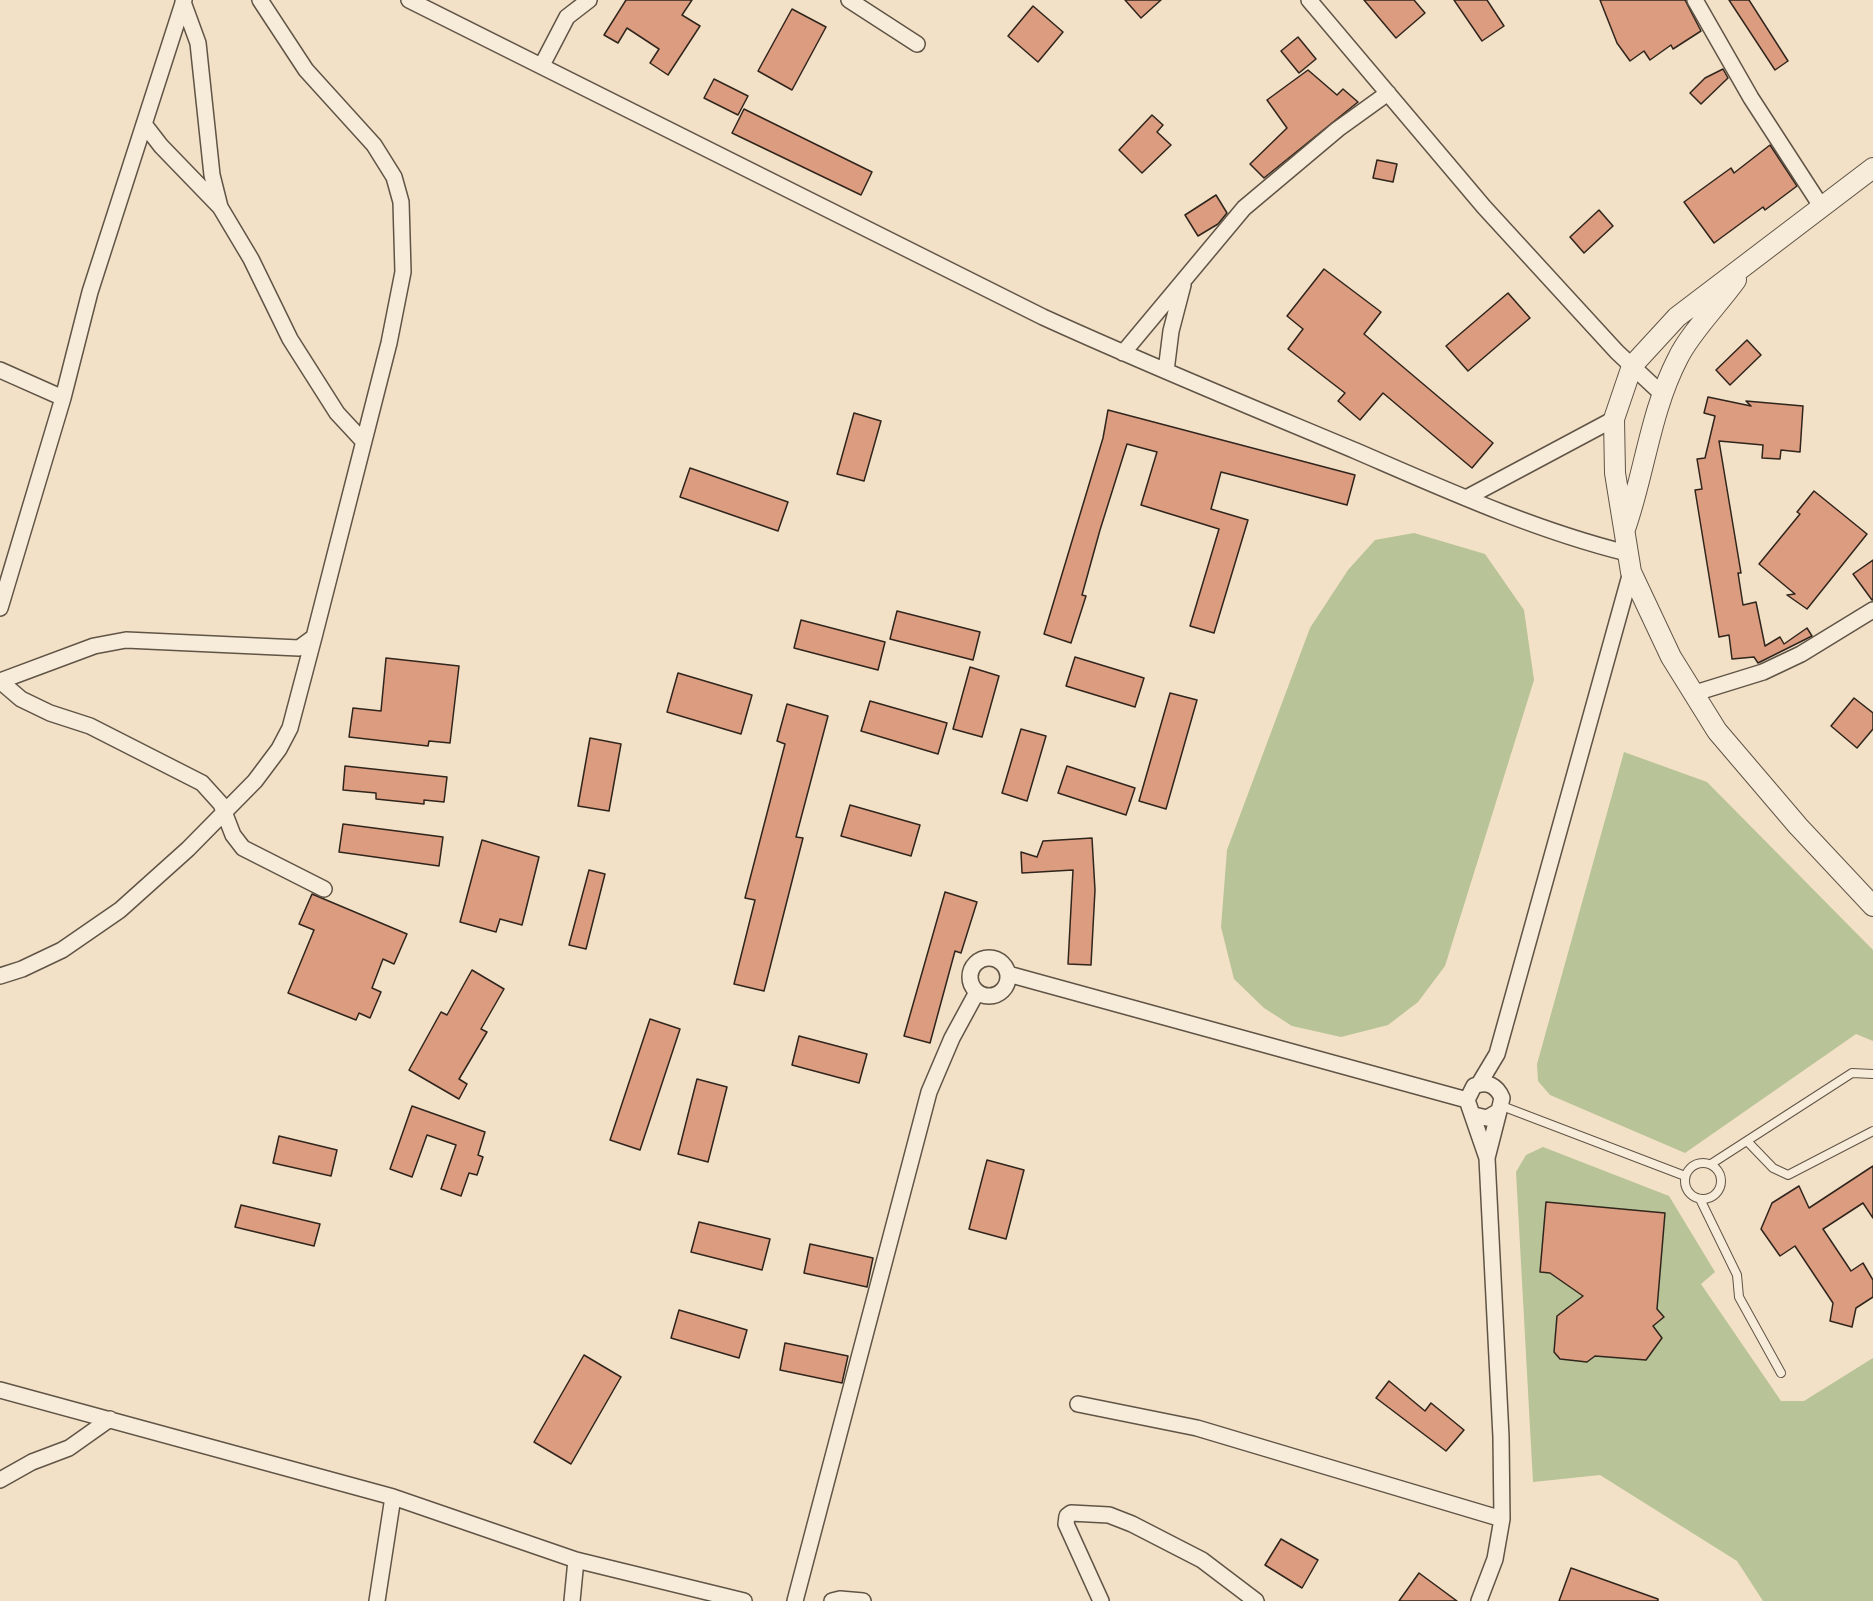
<!DOCTYPE html>
<html>
<head>
<meta charset="utf-8">
<style>
	body { margin:0 }
	canvas { display:block; background:#f2e1c6 }
</style>
</head>
<body>
<canvas width="1873" height="1601"></canvas>
<script>
const context = document.querySelector('canvas').getContext('2d');
context.lineJoin = 'round';
function paint(path, color) { context.fillStyle = color; context.fill(path, 'evenodd'); }
function stroke(path, color, width, dash) { context.strokeStyle = color; context.lineWidth = width; context.lineCap = dash ? 'butt' : 'round'; context.setLineDash(dash || []); context.stroke(path); }
paint(new Path2D(`
	M1414,533L1485,554L1524,610L1534,680L1445,966L1418,1002L1388,1025L1341,1037L1292,1026L1264,1008L1234,979L1221,927L1227,850L1310,628L1348,570L1375,540Z
	M1624,752L1707,782L1873,950V1041L1856,1034L1685,1153L1550,1095L1538,1081L1537,1064Z
	M1543,1147L1669,1196L1715,1272L1701,1284L1781,1401H1804L1873,1358V1601H1763L1737,1561L1600,1475L1533,1482L1516,1172L1526,1155Z`), '#b8c397');
const building = new Path2D(`
	M626,0H692L682,15L700,26L668,75L650,63L659,49L627,28L618,43L604,35Z
	M1125,0H1161L1141,18Z
	M1364,0H1414L1425,13L1396,38Z
	M1454,0H1487L1504,26L1482,41Z
	M1600,0H1685L1701,31L1673,49L1671,45L1650,60L1644,51L1630,61L1617,43Z
	M1729,0H1749L1788,61L1775,70Z
	M1033,6L1063,32L1038,62L1008,36Z
	M792,9L826,27L792,90L758,71Z
	M1298,37L1316,59L1299,73L1281,51Z
	M1723,69L1728,78L1701,104L1690,93L1705,78Z
	M1308,70L1337,95L1343,89L1358,102L1264,178L1250,164L1287,128L1267,100Z
	M714,79L748,96L738,115L704,98Z
	M744,109L872,172L861,195L732,133Z
	M1152,115L1163,125L1157,132L1171,145L1142,173L1119,150Z
	M1770,145L1797,186L1765,210L1763,207L1714,243L1684,202L1731,168L1734,173Z
	M1377,160L1397,164L1393,182L1373,178Z
	M1216,195L1227,213L1218,224L1198,236L1185,215Z
	M1599,210L1613,226L1584,253L1570,237Z
	M1324,269L1381,312L1364,334L1493,443L1472,468L1383,393L1360,420L1338,401L1345,393L1288,349L1303,329L1287,316Z
	M1508,293L1530,318L1468,371L1446,346Z
	M1747,340L1761,355L1730,385L1716,370Z
	M1708,397L1751,406L1746,401L1803,406L1800,452L1781,450L1780,459L1762,458L1763,445L1719,441L1741,573H1738L1743,605L1756,602L1765,646L1780,637L1784,644L1807,628L1812,636L1758,663L1754,657L1732,659L1729,635L1719,637L1695,490L1702,489L1697,459L1705,458L1715,416L1704,413Z
	M1108,410L1355,475L1347,505L1221,472L1211,509L1248,520L1214,633L1190,626L1219,529L1141,505L1157,452L1127,444L1100,530L1082,595L1086,596L1071,643L1044,634L1103,438Z
	M854,413L881,421L864,481L837,474Z
	M690,468L788,502L778,531L680,497Z
	M1814,491L1867,534L1807,609L1787,595L1795,594L1759,564L1800,514L1797,512Z
	M1873,560V600H1872L1853,574Z
	M897,611L980,632L973,660L890,639Z
	M801,620L885,642L878,670L794,648Z
	M1075,657L1144,678L1135,707L1066,686Z
	M386,658L459,666L450,743L429,741L428,746L349,737L353,708L381,711Z
	M970,667L999,676L982,737L953,729Z
	M678,673L752,695L741,734L667,712Z
	M1170,693L1197,700L1166,809L1139,801Z
	M1854,698L1873,713V729L1857,748L1831,726Z
	M870,701L947,723L938,754L861,731Z
	M787,704L828,716L796,837L803,838L764,991L734,984L755,900L745,898L785,744L777,741Z
	M1021,729L1046,736L1027,801L1002,793Z
	M590,738L621,744L609,811L578,806Z
	M345,766L447,777L444,802L424,800V804L376,799V793L343,790Z
	M1067,766L1135,788L1126,815L1058,793Z
	M850,805L920,825L911,856L841,836Z
	M343,824L443,837L439,866L339,852Z
	M1092,838L1095,890L1091,965L1068,964L1073,870L1022,873L1021,852L1037,857L1043,841Z
	M482,840L539,857L522,925L500,919L496,932L460,922Z
	M589,870L605,874L586,949L569,945Z
	M945,892L977,902L961,953L955,951L930,1043L904,1036Z
	M312,894L407,934L394,964L383,959L372,988L381,992L370,1018L359,1013L356,1020L288,993L314,930L299,924Z
	M472,970L504,989L481,1029L487,1032L459,1079L467,1084L459,1099L409,1070L441,1012L447,1015Z
	M650,1019L680,1029L640,1150L610,1140Z
	M799,1036L867,1054L859,1083L792,1065Z
	M697,1079L727,1087L708,1162L678,1154Z
	M412,1106L485,1132L478,1155L483,1157L477,1175L469,1173L461,1196L441,1189L456,1145L427,1135L412,1177L390,1169Z
	M279,1136L337,1150L331,1176L273,1163Z
	M987,1160L1024,1170L1006,1239L969,1229Z
	M1873,1166V1218L1863,1203L1823,1229L1851,1271L1863,1263L1873,1280V1297L1856,1308L1852,1327L1830,1321L1833,1303L1795,1246L1780,1256L1761,1229L1772,1203L1799,1186L1809,1208Z
	M1546,1202L1665,1213L1657,1309L1664,1317L1653,1326L1662,1338L1646,1360L1595,1356L1587,1362L1560,1359L1554,1352L1557,1316L1583,1296L1550,1273L1540,1272Z
	M241,1205L320,1224L314,1246L235,1227Z
	M699,1222L770,1239L762,1270L691,1252Z
	M810,1244L873,1258L867,1287L804,1273Z
	M679,1310L747,1330L739,1358L671,1338Z
	M785,1343L848,1356L842,1383L780,1370Z
	M584,1355L621,1377L571,1464L534,1442Z
	M1389,1381L1425,1411L1431,1403L1464,1430L1446,1451L1376,1398Z
	M1281,1539L1318,1560L1302,1588L1265,1565Z
	M1571,1568L1658,1599V1601H1559Z
	M1419,1573L1457,1601H1399Z`);
paint(building, '#db9c80');
stroke(building, '#30251c', 1.5);
const service = new Path2D(`
	M1502,1106L1685,1176
	M1747,1141L1773,1168L1788,1175L1873,1131
	M1685 1181a18 18 0 1 1 36 0a18 18 0 1 1-36 0Z
	M1711,1164L1852,1073L1873,1074
	M1700,1199L1737,1275L1739,1297L1781,1373`);
const minor = new Path2D(`
	M409,0L1043,317C1146,364 1251,407 1356,451C1444,489 1534,530 1627,553
	M849,0L917,44
	M1309,0L1484,207L1617,352L1662,394
	M1695,0L1751,98L1821,206
	M183,2L198,43L212,175L220,207L251,259L290,339L337,413L363,441
	M542,65L567,17L589,0
	M144,124L161,146L220,207
	M1123,353L1244,208L1338,129L1388,93
	M0,370L63,398
	M1166,371L1171,331L1183,285
	M1466,498L1614,419
	M0,608L63,398L90,292L184,0
	M0,681L21,699L50,713L90,726L202,783L221,804L233,835L243,848L324,889
	M0,681L94,646L126,640L299,648L314,637
	M1692,694L1763,672L1801,654L1873,610
	M970 977a19 19 0 1 1 38 0a19 19 0 1 1-38 0Z
	M1008,974L1467,1100
	M0,976L22,969L62,950L120,910L188,849L255,781L279,749L290,728L314,637L389,343L403,272L401,202L394,177L374,145L306,70L260,0
	M1479,1084L1497,1054L1631,572
	M1474,1115L1487,1118L1499,1111L1502,1098C1497,1086 1487,1080 1474,1086L1467,1100L1487,1158L1501,1437L1502,1519L1495,1559L1479,1601
	M1487,1158L1499,1111
	M0,1390L393,1497L576,1560L744,1601
	M1078,1404L1197,1428L1502,1519
	M0,1480L32,1462L69,1448L110,1419
	M377,1601L393,1497
	M572,1601L576,1560
	M795,1601L929,1092L952,1038L977,992
	M832,1601L840,1599L863,1601
	M1101,1601L1066,1524L1067,1516L1071,1513L1109,1515L1132,1524L1202,1560L1256,1601`);
const tertiary = new Path2D(`
	M1873,168L1677,317L1632,366L1614,419L1615,473L1631,572L1671,657L1717,731L1798,826L1873,906
	M1625,529C1645,472 1650,412 1678,358C1690,333 1719,304 1736,280`);
stroke(service, '#605446', 10);
stroke(minor, '#605446', 18);
stroke(tertiary, '#605446', 22);
stroke(service, '#f7ecda', 8);
stroke(minor, '#f7ecda', 15);
stroke(tertiary, '#f7ecda', 20);
</script>
</body>
</html>
